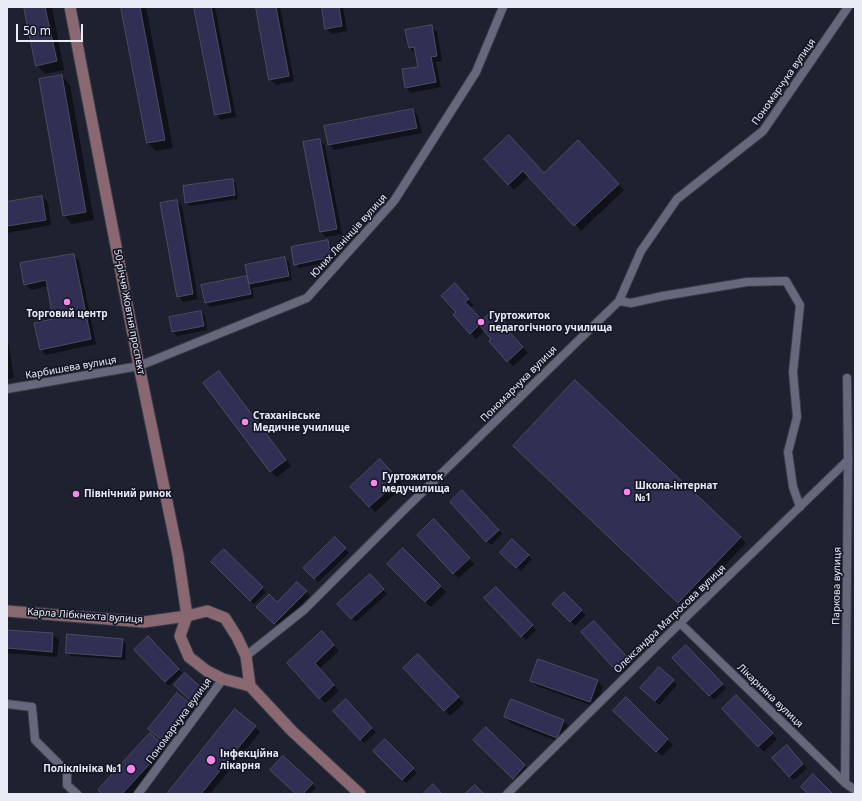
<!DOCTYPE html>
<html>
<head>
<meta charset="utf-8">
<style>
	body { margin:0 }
	#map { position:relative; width:862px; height:801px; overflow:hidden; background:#1e2130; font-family:"Noto Sans",sans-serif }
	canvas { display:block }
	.frame { position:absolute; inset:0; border:8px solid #e9ecf6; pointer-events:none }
	.scale { position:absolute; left:16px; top:24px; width:67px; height:18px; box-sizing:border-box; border:2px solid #e9ecf6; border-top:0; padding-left:5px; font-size:12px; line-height:14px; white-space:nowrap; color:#e9ecf6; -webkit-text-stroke:3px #151726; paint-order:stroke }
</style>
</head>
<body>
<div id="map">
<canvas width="862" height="801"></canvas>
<div class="frame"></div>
<div class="scale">50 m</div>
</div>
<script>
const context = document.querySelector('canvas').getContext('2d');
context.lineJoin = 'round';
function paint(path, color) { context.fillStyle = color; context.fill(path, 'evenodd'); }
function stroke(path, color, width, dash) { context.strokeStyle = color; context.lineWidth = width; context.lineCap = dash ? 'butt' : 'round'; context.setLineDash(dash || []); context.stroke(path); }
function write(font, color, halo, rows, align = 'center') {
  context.font = font + ' "Noto Sans",sans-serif'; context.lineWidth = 3.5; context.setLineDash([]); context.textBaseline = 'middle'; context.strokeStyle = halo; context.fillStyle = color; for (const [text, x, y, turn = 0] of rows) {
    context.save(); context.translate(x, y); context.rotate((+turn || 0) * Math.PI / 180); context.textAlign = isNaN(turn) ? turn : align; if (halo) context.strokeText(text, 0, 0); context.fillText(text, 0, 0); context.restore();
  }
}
paint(new Path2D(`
	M25,7H52L64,70L45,74L37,65Z
	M122,7H146L173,148L156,151L148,143Z
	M195,7H215L236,117L221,120L216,114Z
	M257,7H280L294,81L276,85L270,79Z
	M323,7H343L347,31L332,34L326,28Z
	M431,27L437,32L442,61L436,62L441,87L411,93L406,87L419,67L416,53L415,54L410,48L406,31Z
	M62,76L70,85L94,220L72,224L64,215Z
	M413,110L418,116L422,133L334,150L329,144Z
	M320,140L325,146L342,234L326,237L321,232Z
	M583,147L624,190L581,231L529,176L514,190L485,159L544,174Z
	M232,180L236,184L238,199L190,206L186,202Z
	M42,197L48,202L51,225L7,233V203Z
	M177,201L182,206L198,299L183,302L178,296Z
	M327,241L331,245L335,261L299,268L295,264Z
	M73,255L79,261L96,344L46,355L41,350L54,320L48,286L31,290L25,284Z
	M285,258L289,262L292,280L252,288L254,298L210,307L206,303L202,286L249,276Z
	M460,290L473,305L470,308L482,321L498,317L510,330L509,332L528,353L513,366L508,361L493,339L485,330L476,339L471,333L457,312Z
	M201,312L205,316L207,330L177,336L173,332Z
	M7,335L14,378L7,379Z
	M219,372L224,378L291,466L277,477L271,472L205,383Z
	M575,381L746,543L684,608L514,446Z
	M385,466L404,486L375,512L351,487Z
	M462,492L502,534L491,545L451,502Z
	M439,526L474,564L459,578L453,573Z
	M335,539L349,553L318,582L305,568Z
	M512,541L532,559L521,571L501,552Z
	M403,549L446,592L431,607L388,564Z
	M224,550L266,592L254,604L212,562Z
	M370,575L387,594L356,622L339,604Z
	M297,583L310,596L279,627L258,607L277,604Z
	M496,588L536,630L526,640L486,598Z
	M564,593L586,615L575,626L553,604Z
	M598,626L634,666L623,676L619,672Z
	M7,631L53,634L59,640L57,657L7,653Z
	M148,638L182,673L169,686L135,650Z
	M327,638L339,651L319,669L339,691L325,703L288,663Z
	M122,640L126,644L125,660L71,656L67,652Z
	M686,646L726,688L714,700L674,658Z
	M418,655L464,703L450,716L404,668Z
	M538,660L598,681L603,687L596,707L537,686L531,680Z
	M660,668L677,685L659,705L641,688Z
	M185,674L208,696L198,707L175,685Z
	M178,694L196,710L167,745L149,729Z
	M736,696L777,739L764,752L723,709Z
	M626,699L673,745L662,756L615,711Z
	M346,701L376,732L364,743L334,711Z
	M505,717L563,721L569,726L562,743L511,723Z
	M255,727L260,732L210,794H169Z
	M486,728L529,770L517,782L474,740Z
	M150,734L173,756L138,794H103Z
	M385,741L417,773L406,783L374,751Z
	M790,750L807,768L794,780L790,776Z
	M283,757L316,788L310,794H297Z`), '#0007');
const building = new Path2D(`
	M24,7H45L57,61L36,66Z
	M121,7H140L165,140L147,143Z
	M194,7H211L231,112L215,115Z
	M256,7H276L289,76L269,80Z
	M322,7H339L342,26L325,29Z
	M432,25L437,56L431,57L436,82L405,88L402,69L418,67L414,47L409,48L405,30Z
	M62,75L86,212L63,216L39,79Z
	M413,109L417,128L328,145L324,126Z
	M509,135L544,173L578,140L619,184L574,226L523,171L508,185L484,159Z
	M320,139L337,229L320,232L303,142Z
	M233,179L235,195L185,203L183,186Z
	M42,196L46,220L7,226V202Z
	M177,200L193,294L177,297L160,203Z
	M328,240L331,257L294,265L291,247Z
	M74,254L91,339L40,350L34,323L53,319L46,280L24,285L20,263Z
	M285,257L289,276L249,284L245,265Z
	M247,276L251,294L205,303L201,285Z
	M455,283L469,299L465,302L482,320L493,310L506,324L504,326L523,347L507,362L489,341L491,339L479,325L470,334L453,315L456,312L441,296Z
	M201,311L204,326L172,332L169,317Z
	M219,371L286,460L270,472L203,383Z
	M575,380L741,537L678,603L513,446Z
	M380,459L399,480L369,507L350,487Z
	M462,490L499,530L486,542L450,502Z
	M434,519L470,558L453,574L417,535Z
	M335,537L346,548L314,579L303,568Z
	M512,539L529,555L516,568L500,553Z
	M403,548L441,586L425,602L387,564Z
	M224,549L263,587L250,601L211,562Z
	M370,574L384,589L351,619L337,604Z
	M297,582L307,591L274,624L256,607L269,594L277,602Z
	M496,587L533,625L521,637L484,598Z
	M564,592L582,610L570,622L552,604Z
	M594,621L631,661L618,673L581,632Z
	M7,630L53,633L52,652L7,648Z
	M322,631L334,645L315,663L334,685L319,699L287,663Z
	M67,634L123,639L121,657L66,653Z
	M148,636L179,669L165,682L134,650Z
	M686,645L723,684L709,696L672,658Z
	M418,654L459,697L444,711L403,668Z
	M538,659L598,680L590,702L530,681Z
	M659,667L674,680L655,701L640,688Z
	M185,673L205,691L194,704L174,685Z
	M177,693L192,705L163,741L148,729Z
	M736,695L773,733L758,747L722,709Z
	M626,697L668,739L656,752L613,711Z
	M346,699L372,728L360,740L333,711Z
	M511,699L564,720L557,738L504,717Z
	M235,709L256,726L201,794H167Z
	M486,727L525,765L513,779L473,740Z
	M150,733L165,747L122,794H102L98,790Z
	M385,739L414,768L402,780L373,751Z
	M787,745L803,764L789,777L772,758Z
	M283,756L313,783L303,794H296L270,770Z
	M813,774L833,794H808L801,787Z
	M433,784L442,794H423Z
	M475,785L484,794H465Z`);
paint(building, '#2f3054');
stroke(building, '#4c4d5f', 1);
const street = new Path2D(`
	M619,301L631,303L663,296L747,282L786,281L800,305L793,372L797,417L788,452L793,487L800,507
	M847,378L848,460L845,783L855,790
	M7,389L139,366L307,298L394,201L476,72L503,7
	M680,623L845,783
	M246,656L305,609L404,510L619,301L641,251L677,199L763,131L848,7
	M7,704L32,707L35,740L67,772V785L77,794
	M138,794L223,679
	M507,794L680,623L848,460`);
const secondary = new Path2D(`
	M7,611L144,622L187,616L207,611L225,618L237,637L246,656L250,686L223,679L207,671L189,657L180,636L187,616L178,555L139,366L70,7
	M250,686L292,731L360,794`);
stroke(street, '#3a3c48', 10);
stroke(secondary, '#3a3c48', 13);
stroke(street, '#65697b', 8);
stroke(secondary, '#896872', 11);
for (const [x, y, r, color] of [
	[67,302,4,"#f888ea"],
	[481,322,4,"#f888ea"],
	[245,422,4,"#f888ea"],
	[374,483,4,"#f888ea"],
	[627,492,4,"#f888ea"],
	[76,494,4,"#f888ea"],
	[211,760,5,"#f888ea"],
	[131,769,5,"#f888ea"]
]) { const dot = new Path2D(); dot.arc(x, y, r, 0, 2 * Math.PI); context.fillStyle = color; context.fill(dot); stroke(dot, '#151726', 1.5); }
write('10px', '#e9ecf6', '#151726', [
	["Пономарчука вулиця",784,82,-55],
	["Юних Ленінців вулиця",349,236,-48],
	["50-річчя Жовтня проспект",129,312,79],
	["Карбишева вулиця",71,368,-10],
	["Пономарчука вулиця",519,384,-45],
	["Паркова вулиця",837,586,-89],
	["Карла Лібкнехта вулиця",85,616,4],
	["Олександра Матросова вулиця",670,619,-44],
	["Лікарняна вулиця",770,696,44],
	["Пономарчука вулиця",179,721,-54]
]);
write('bold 10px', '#e9ecf6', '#151726', [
	["Торговий центр",67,314,"center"],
	["Гуртожиток",489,316],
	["педагогічного училища",489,328],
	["Стаханівське",253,416],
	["Медичне училище",253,428],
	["Гуртожиток",382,477],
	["медучилища",382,489],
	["Школа-інтернат",635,486],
	["№1",635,498],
	["Північний ринок",84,494],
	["Інфекційна",220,754],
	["лікарня",220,766],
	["Поліклініка №1",122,769,"right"]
], 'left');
</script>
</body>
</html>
